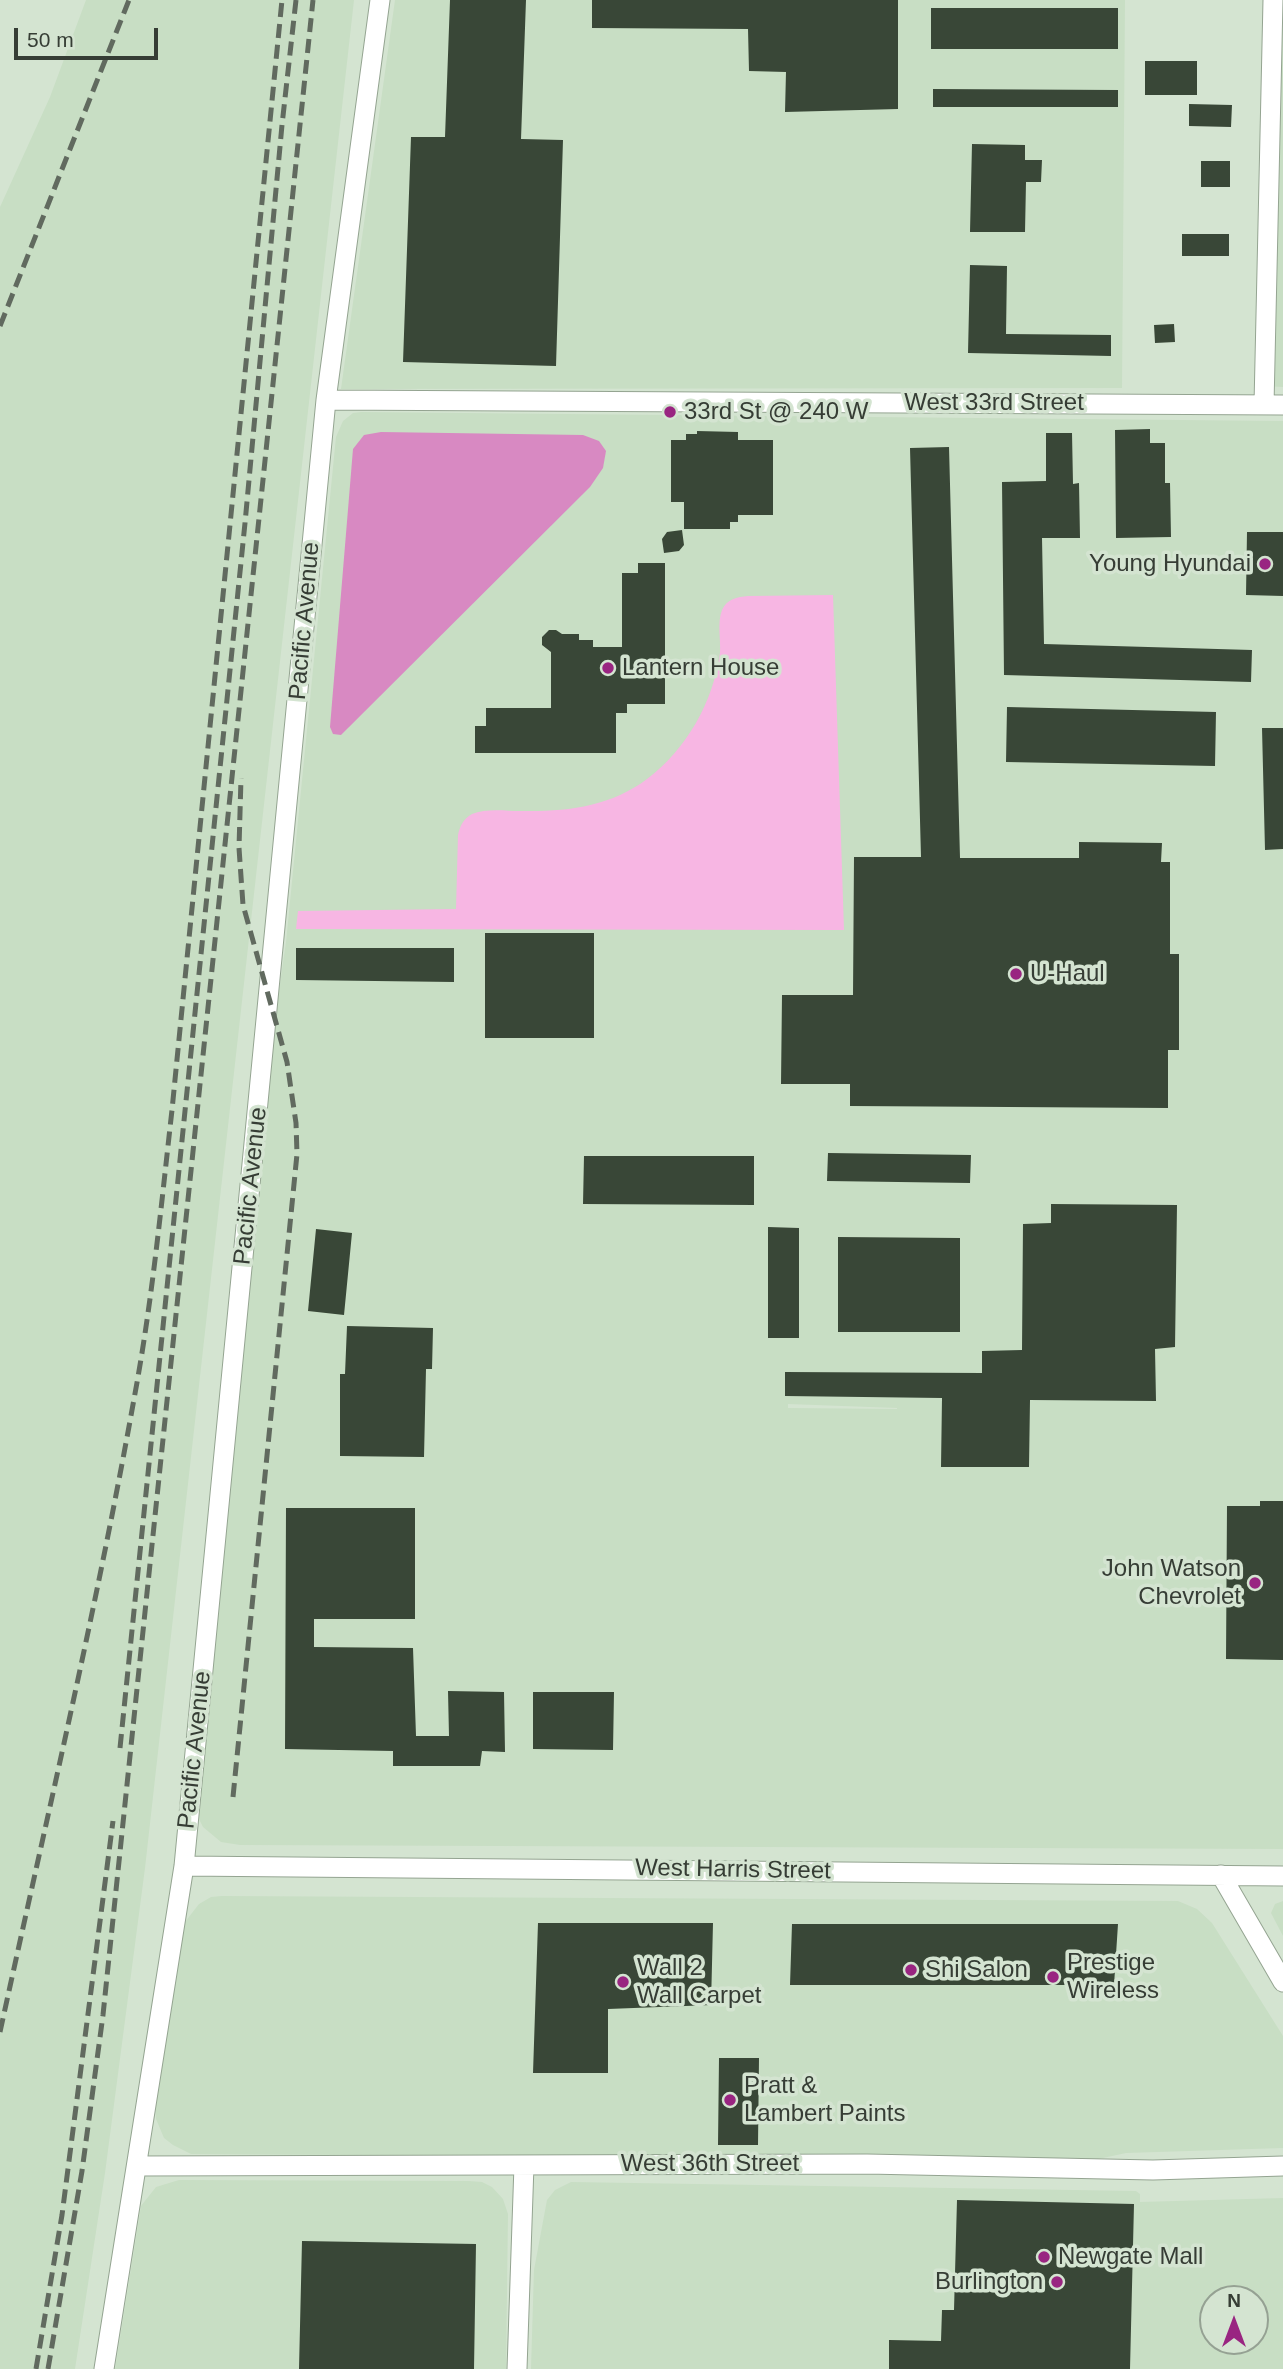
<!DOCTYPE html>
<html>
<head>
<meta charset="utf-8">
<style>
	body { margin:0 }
	#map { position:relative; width:1283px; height:2369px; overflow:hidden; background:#d4e4d1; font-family:Arial,sans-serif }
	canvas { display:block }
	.north { position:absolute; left:1199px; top:2285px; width:70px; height:70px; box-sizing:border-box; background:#d4e4d1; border:2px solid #95a193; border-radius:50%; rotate:0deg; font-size:19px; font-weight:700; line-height:28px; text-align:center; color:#363d35 }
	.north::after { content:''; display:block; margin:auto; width:24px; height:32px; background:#992581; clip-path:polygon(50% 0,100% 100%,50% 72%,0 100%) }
	.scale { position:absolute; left:14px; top:28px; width:144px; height:32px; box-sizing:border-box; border:4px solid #363d35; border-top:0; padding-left:9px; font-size:21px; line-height:24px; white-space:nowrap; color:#363d35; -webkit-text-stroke:5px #d4e4d1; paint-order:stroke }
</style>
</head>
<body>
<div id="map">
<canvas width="1283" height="2369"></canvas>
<div class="north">N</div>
<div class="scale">50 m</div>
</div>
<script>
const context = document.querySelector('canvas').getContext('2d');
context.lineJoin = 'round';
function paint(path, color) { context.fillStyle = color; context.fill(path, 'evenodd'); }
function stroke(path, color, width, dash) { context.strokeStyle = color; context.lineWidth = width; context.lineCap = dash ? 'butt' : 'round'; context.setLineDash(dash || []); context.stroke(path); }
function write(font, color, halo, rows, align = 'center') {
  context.font = font + ' Arial,sans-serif'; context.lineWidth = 7; context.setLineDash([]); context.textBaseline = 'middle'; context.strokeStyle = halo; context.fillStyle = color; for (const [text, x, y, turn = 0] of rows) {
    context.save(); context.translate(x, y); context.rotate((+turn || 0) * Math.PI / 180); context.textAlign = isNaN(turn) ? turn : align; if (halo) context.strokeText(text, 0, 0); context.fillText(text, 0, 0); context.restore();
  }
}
paint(new Path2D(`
	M86,0H354L145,1868L105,2173L75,2369H0V207L50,97Z
	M395,0H1125L1122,388L341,389Z
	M1273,0H1283V387L1263,386Z
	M361,412L1283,421V1849L240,1845L221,1842L203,1827L198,1817L273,1033L286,942L336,437L343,421L353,413ZM788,1404L897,1408V1409L788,1408Z
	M222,1896L1178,1901L1197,1909L1212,1923L1283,2036V2148L1126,2153L1098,2159L794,2154L761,2157H689L191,2154L173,2145L164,2138L156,2119L155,2100L185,1922L199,1904L211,1897Z
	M1283,1901V1936L1271,1913L1275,1904Z
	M179,2180L468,2181L482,2182L492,2187L503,2199L508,2214L506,2369H115L141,2206L156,2187Z
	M571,2182L1136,2191L1140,2194V2202L1283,2198V2369H531L534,2270L547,2200L555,2190ZM1213,2299H1255V2341H1213Z`), '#c8dec4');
paint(new Path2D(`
	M833,595L844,930L296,929L298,911L456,909L458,835C460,826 463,819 472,814C486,808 506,811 520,811C565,812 610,807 647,779C687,749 713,702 720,653C721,639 717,623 722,610C727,599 737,597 748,596Z`), '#f7b6e3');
paint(new Path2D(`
	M381,432L583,435L599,441L606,451L603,468L590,487L341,735L333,734L330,727L353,449L364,435Z`), '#d889c2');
paint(new Path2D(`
	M450,0H526L521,139L563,140L556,366L403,362L411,137H445Z
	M592,0H898V109L785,112L786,72L749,71L748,29L592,28Z
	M931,8H1118V49H931Z
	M1145,61H1197V95H1145Z
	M933,89L1118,90V107H933Z
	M1189,104L1232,105L1231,127L1189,126Z
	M972,144L1025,145V160H1042L1041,182H1026L1025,232H970Z
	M1201,161H1230V187H1201Z
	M1182,234H1229V256H1182Z
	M970,265L1007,266L1006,334L1111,335V356L968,353Z
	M1174,324L1175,342L1155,343L1154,325Z
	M1150,429V443H1165V483H1170L1171,537L1116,538L1115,430Z
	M697,431L738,432V440H773V515H738V522H730V529H684V502H671V440H686V434H697Z
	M1046,433H1072L1073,484L1079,483L1080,538H1042L1044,644L1252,650L1251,682L1004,675L1002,482L1046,481Z
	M949,447L960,858H1079V842L1162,843L1161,862H1170V954H1179V1050H1168V1108L850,1106V1084H781L782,995H853L854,857H921L910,448Z
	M682,530L684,545L679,551L664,553L662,539L667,532Z
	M1247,532H1283V596L1246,595Z
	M638,563H665V704H627V713H616V753H475V726H486V708H551V652L542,645V637L549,630H556L562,634H579V640H593V647H622V573H638Z
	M1007,707L1216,712L1215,766L1006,762Z
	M1262,728H1283V849L1265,850Z
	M485,933H594V1038H485Z
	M296,948H454V982L296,980Z
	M828,1153L971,1155L970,1183L827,1181Z
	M584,1156H754V1205L583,1204Z
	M1051,1204L1177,1205L1175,1347L1155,1349L1156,1401L1030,1400L1029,1467H941L942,1398L785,1396V1372L982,1373V1351L1022,1350L1023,1224L1051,1223Z
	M768,1227L799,1228V1338H768Z
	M316,1229L352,1233L344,1315L308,1311Z
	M838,1237L960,1238V1332H838Z
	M347,1326L433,1328L432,1369H426L424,1457L340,1456V1374H345Z
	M1260,1501H1283V1660L1226,1659L1227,1506H1260Z
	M286,1508H415V1619H314V1647L413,1648L416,1736H449L448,1691L504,1692L505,1752L482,1751L480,1766H393V1751L285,1749Z
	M533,1692H614L613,1750L533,1749Z
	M538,1923H713L711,2005L608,2009V2073H533Z
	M792,1924H1118L1114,1985H790Z
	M719,2058H759L758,2145H718Z
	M957,2200L1134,2204L1130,2369H889V2340L941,2341L942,2310H954Z
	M302,2241L476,2244L474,2369H299Z`), '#394737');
const minor = new Path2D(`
	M326,400L1283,405
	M1264,405L1273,0
	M184,1866L1283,1876
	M1221,1875L1283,1982
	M137,2166L867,2164L1153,2170L1283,2166
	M104,2369L184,1866L326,400L380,0
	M517,2369L524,2165`);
stroke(minor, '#94a491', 21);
stroke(minor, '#fff', 19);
stroke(new Path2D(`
	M0,326L129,0
	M120,1748L245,523L282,125L296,0
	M233,1797L297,1154L296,1123L287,1062L243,905L239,848L241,778
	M0,2032C46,1821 96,1611 134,1399C152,1303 161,1207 172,1110L282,0
	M36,2369L62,2215L113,1821
	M48,2369L82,2171L103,2015L313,0`), '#616a5f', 5, [14, 7]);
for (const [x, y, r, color] of [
	[670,412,7,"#992581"],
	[1265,564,7,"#992581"],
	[608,668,7,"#992581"],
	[1016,974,7,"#992581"],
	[1255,1583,7,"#992581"],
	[911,1970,7,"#992581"],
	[1053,1977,7,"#992581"],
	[623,1982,7,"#992581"],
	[730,2100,7,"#992581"],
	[1044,2257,7,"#992581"],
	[1057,2282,7,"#992581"]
]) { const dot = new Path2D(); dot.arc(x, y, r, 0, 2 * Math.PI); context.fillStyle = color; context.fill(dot); stroke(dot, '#d4e4d1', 2.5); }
write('24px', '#363d35', '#d4e4d1', [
	["West 33rd Street",994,403],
	["Pacific Avenue",305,621,-85],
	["Pacific Avenue",251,1186,-84],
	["Pacific Avenue",195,1750,-84],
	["West Harris Street",733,1870,1],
	["West 36th Street",710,2164]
]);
write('24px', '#363d35', '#d4e4d1', [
	["33rd St @ 240 W",684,412],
	["Young Hyundai",1251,564,"right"],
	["Lantern House",622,668],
	["U-Haul",1030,974],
	["John Watson",1241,1569,"right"],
	["Chevrolet",1241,1597,"right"],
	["Prestige",1067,1963],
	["Wireless",1067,1991],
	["Wall 2",637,1968],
	["Wall Carpet",637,1996],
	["Shi Salon",925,1970],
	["Pratt &",744,2086],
	["Lambert Paints",744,2114],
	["Newgate Mall",1058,2257],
	["Burlington",1043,2282,"right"]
], 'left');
</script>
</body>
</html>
